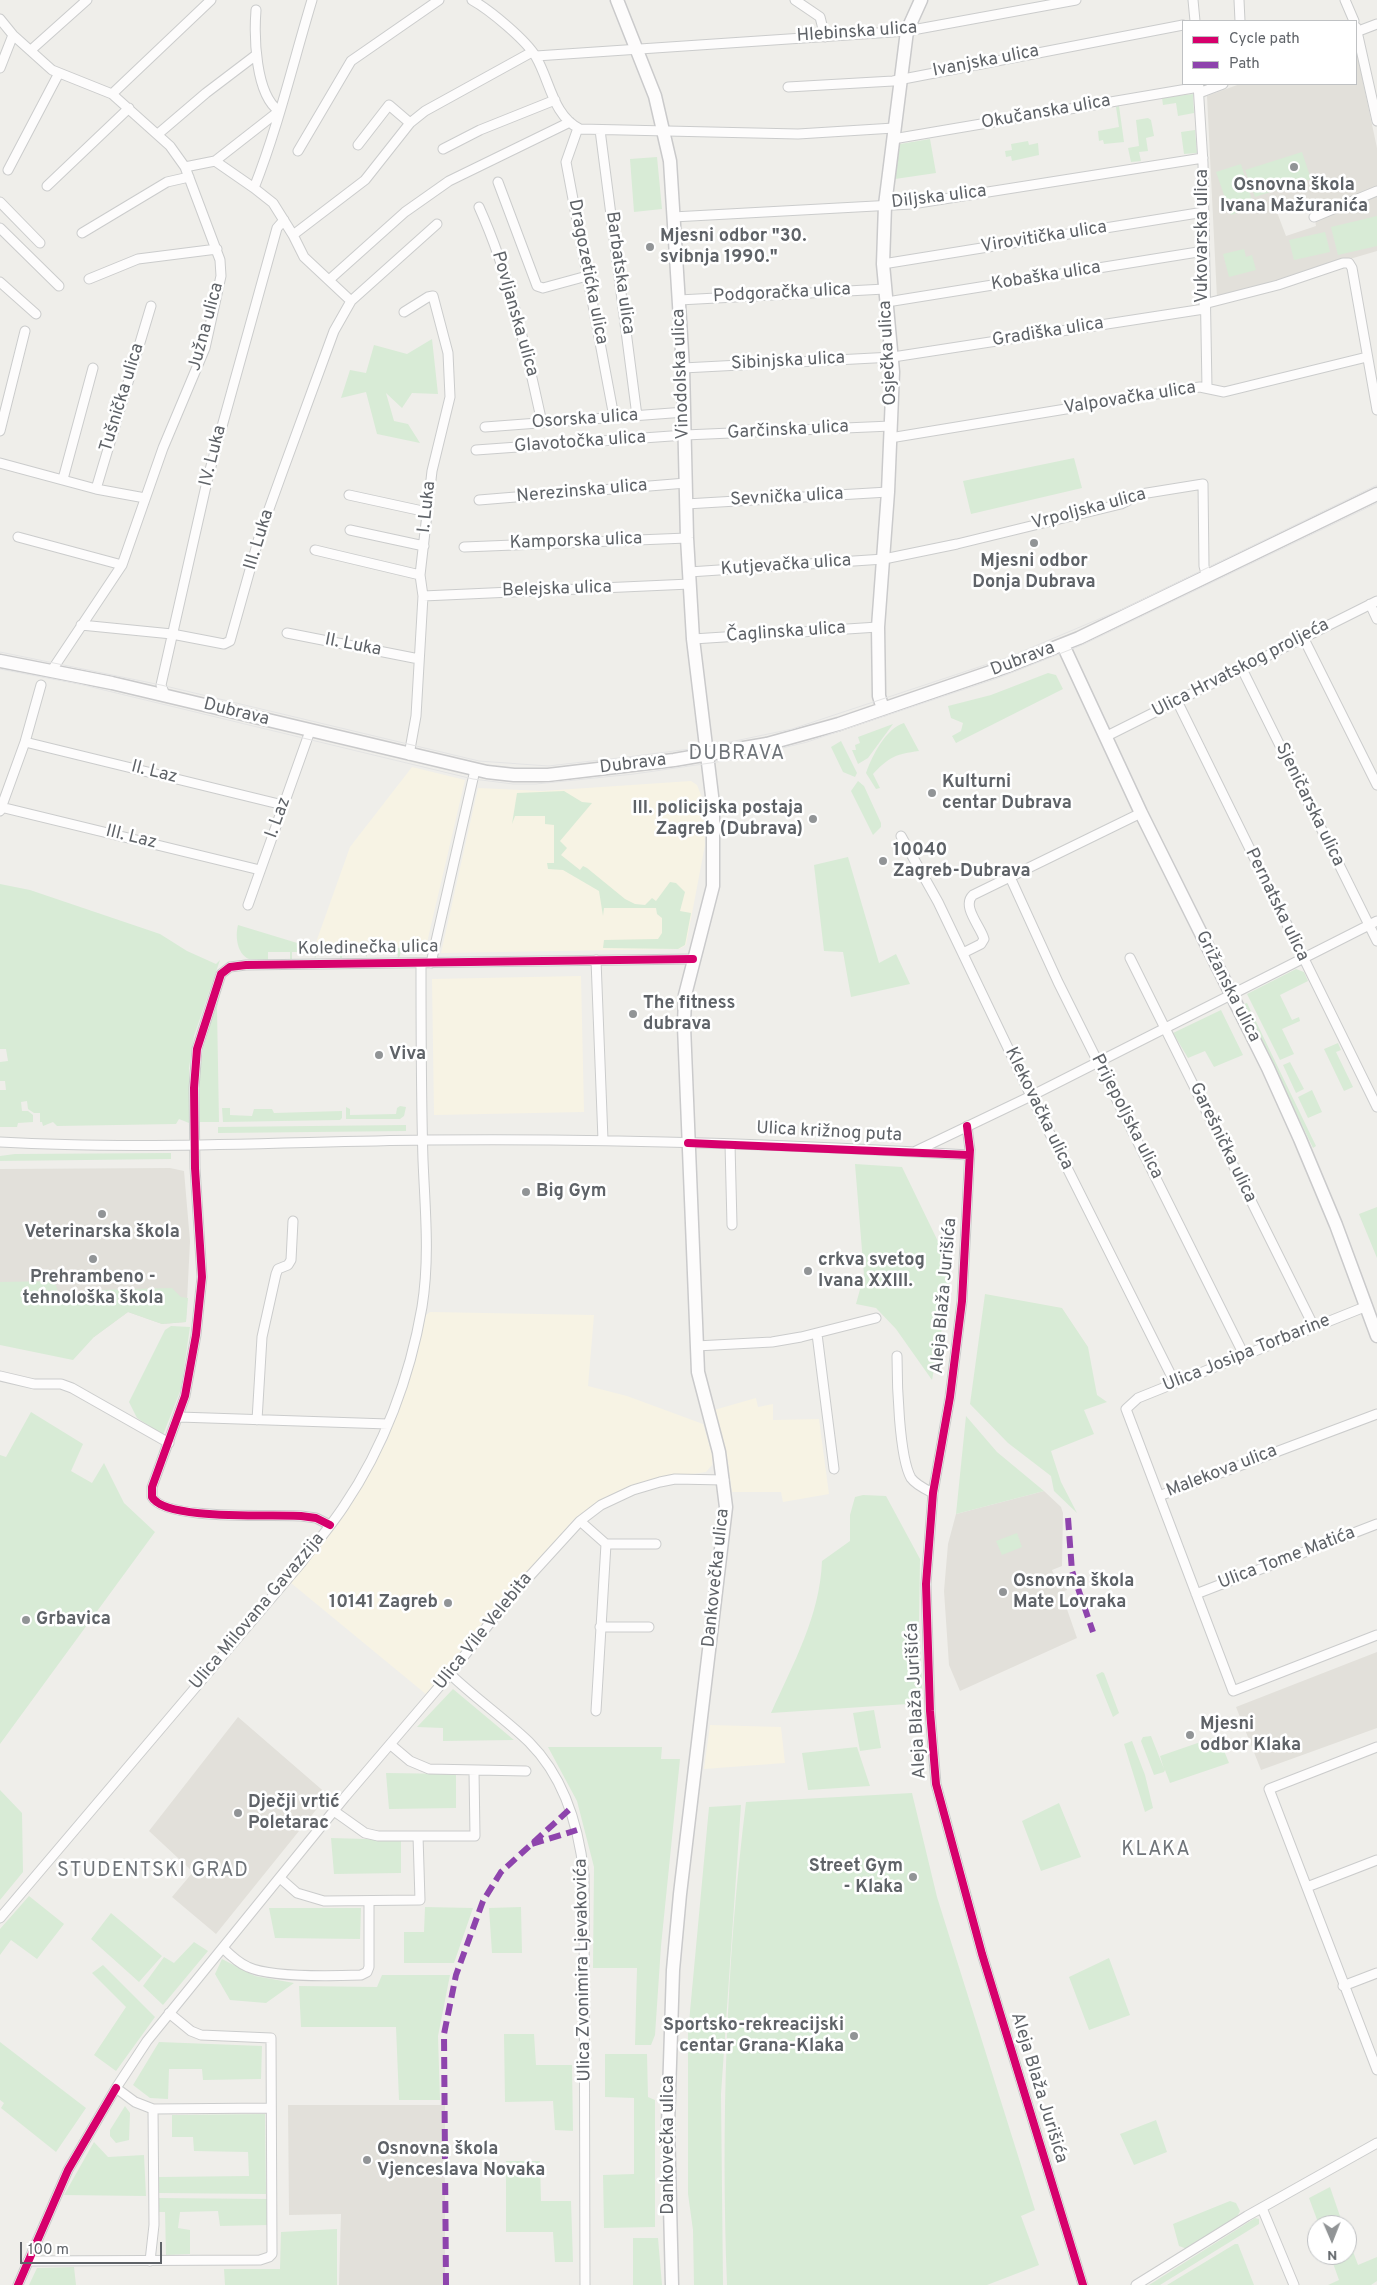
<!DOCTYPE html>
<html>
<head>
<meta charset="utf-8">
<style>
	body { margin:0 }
	#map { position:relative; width:1377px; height:2285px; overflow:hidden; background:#efeeea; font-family:Overpass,sans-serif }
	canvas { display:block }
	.legend { position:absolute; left:1182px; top:20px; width:175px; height:65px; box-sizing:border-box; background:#fff; border:1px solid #bfc1c3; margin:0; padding:6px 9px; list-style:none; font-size:15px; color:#5f6368 }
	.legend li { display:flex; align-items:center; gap:10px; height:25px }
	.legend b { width:25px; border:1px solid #bfc1c3 }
	.north { position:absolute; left:1307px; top:2215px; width:50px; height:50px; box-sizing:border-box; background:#fff; border:1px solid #bfc1c3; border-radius:50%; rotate:179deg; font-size:14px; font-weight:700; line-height:20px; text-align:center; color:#5f6368 }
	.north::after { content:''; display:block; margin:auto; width:18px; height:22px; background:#919496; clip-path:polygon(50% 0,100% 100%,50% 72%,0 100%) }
	.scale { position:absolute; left:20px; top:2242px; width:142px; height:22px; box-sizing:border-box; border:2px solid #5f6368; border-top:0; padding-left:6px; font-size:15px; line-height:18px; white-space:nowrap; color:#5f6368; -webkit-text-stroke:4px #fff; paint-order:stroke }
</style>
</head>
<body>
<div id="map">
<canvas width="1377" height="2285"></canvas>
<ul class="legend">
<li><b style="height:6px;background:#d6006c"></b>Cycle path</li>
<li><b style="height:6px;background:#8e44ad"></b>Path</li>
</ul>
<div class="north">N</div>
<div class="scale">100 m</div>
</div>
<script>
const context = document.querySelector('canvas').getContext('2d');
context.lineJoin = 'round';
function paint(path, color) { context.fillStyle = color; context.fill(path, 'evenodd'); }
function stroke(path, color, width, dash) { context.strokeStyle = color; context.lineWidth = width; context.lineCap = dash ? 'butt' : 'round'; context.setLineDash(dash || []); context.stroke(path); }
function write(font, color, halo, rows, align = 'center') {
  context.font = font + ' Overpass,sans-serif'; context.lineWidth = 5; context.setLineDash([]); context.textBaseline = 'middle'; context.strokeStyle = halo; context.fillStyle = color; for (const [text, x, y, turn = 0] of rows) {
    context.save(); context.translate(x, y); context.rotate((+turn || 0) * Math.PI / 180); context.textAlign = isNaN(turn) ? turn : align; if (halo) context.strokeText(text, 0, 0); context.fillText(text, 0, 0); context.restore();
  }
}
paint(new Path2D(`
	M412,767L465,780L426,947L314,948L350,847Z
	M691,781L697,785L703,800L705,845L686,945L679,949L441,953L478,788L542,791Z
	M581,976L584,1112L434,1115L432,979Z
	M430,1312L594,1315L588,1386L627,1396L703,1424L713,1457L712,1465L706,1472L647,1481L630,1486L596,1503L574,1519L427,1695L291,1583L350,1506L387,1441L414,1361L426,1315Z
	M756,1398L758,1407L773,1404V1420L819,1419L829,1494L783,1502L781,1492H732L728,1462L714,1410Z
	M710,1725L781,1727L785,1763L704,1769Z`), '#f7f3e4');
paint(new Path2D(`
	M1356,49L1377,148V187L1312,215L1304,196L1275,207L1286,236L1316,226L1315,220L1377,195V251L1217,298L1207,96L1240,84H1356Z
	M170,1168L184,1171L190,1241L186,1322L162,1324L128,1312L94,1337L0,1307V1169Z
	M1044,1491L1061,1507L1063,1513L1062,1566L1052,1570L1056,1581L1064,1579L1067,1590L1061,1592L1077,1638L960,1691L949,1665L944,1591L948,1544L956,1514Z
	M1377,1652V1728L1261,1770L1236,1707Z
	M238,1717L328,1795L216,1934L172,1897L193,1872L149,1831Z
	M288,2105H445V2285H339L341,2214L289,2215Z`), '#e2e0da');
paint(new Path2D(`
	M1193,94L1194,113L1178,116L1176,103L1163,105L1162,98Z
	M1119,106L1124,142L1104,144L1103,140L1099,141L1098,131L1119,127L1116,107Z
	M1148,118L1151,120L1154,136L1146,138L1148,151L1139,152L1141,161L1131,162L1128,148L1139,146L1136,120Z
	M1195,130L1197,153L1184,154L1181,132Z
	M930,139L936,173L895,179L900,144Z
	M1028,141L1029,145L1038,143L1039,155L1012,161L1011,156L1006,157L1005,151L1012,150L1011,144Z
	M1302,152L1311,179L1255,197L1245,170Z
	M657,157L662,209L634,212L630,159Z
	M1241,164L1254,207L1231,215L1216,172Z
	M1377,216V246L1338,255L1331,227Z
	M1325,232L1330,252L1294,260L1289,240Z
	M1244,249L1246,257L1252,255L1256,270L1229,277L1223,254Z
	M432,339L438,394L412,393L402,408L386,393L394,421L408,424L420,443L377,434L366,392L341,398L350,370L366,373L374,345L407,354Z
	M1074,458L1082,488L971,514L963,481Z
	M1048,673L1056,675L1063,689L956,743L952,736L961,731L963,723L951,718L948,706L991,695Z
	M904,723L919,751C896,754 889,757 873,774L880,788L876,789L866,773C872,756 886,728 904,723Z
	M893,724L868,758L858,764L852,750H856L855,745L860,743L858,737Z
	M841,741L857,773L855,777L843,772L831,747Z
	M858,781L864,786L881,823V827L873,835L851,791Z
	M564,791L582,802L592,803L560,841L567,848L561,855L580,870L583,866L587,868L625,899L635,904L645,905L652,898L656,901L670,882L676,883L685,892L680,911L691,913L685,945L678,949L603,948L604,940L658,939L662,933V918L657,914L656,908H604L603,916L599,891L563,870L548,869L547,863H554V825L545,824V816H515L512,824L517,793Z
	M848,857L879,963L896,954L910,984L851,997L843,952L824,951L814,865Z
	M0,884L30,890L160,934L187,951L216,964L220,960L194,1036L189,1068V1123L179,1119L176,1124L57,1126L53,1122L43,1126L42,1122H40V1113H34L28,1109L27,1101L21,1102L22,1111H28L33,1115V1122L18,1123L17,1127H0V1090H6L5,1081H0V1062L8,1061L6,1049H0Z
	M238,925L317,949L401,948L400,956L398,958L397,950L367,951V958L365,951H342V958H340V951H317L315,959L314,952H292V959H290V952H268V960L249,959C237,954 235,936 238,925Z
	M1296,969L1304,972L1308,981L1280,995L1292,1020L1299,1017L1300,1021L1282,1029L1294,1054L1280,1060L1247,994Z
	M223,981L217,1008L219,1122H200L199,1079L203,1049Z
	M1247,1003L1316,1146L1313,1148L1244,1004Z
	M1221,1010L1243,1055L1214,1067L1205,1051L1188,1058L1173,1033Z
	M1338,1043L1341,1050L1336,1052L1353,1087L1344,1091L1324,1049Z
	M1290,1062L1304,1089L1296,1093L1283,1065Z
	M1312,1090L1322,1112L1308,1118L1298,1097Z
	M400,1106L406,1107L404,1116L400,1119H346V1107L350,1109V1115L396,1114L397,1108Z
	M222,1108H230V1115L252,1116L254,1109H272L274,1113L342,1111V1118L340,1120L223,1122Z
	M406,1125V1131L218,1133V1127Z
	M171,1153V1159L0,1161V1156L15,1154Z
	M855,1164L902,1167L947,1260L950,1286L932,1380L896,1329L876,1308L856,1304L864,1275Z
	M1377,1207V1258L1359,1214Z
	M54,1281L58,1291V1299L95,1297V1290L172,1288L181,1297L188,1298L186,1322L162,1324L128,1312L94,1337L73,1360L0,1345V1282Z
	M985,1294L1062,1308L1088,1347L1097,1395L1107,1402L1084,1410L1094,1434L1051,1451L1061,1482L1077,1513L1054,1491L1051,1476L1008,1443L970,1404Z
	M171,1326L190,1327L181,1389L163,1435L137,1418L129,1402L165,1330Z
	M31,1412L83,1444L71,1471L92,1483L104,1463L124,1503L155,1532L0,1744V1455L6,1457Z
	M966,1416L997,1452L1044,1491L956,1514Z
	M863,1495L886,1496L920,1559L919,1625L923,1703L771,1713C793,1664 820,1616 822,1561L850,1541V1515L855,1497Z
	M1017,1533L1022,1547L1002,1555L996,1541Z
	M1102,1672L1104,1673L1119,1713L1113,1717L1096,1675Z
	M453,1689L514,1740L443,1741V1728L417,1727Z
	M874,1710L881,1748L860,1751L853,1713Z
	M1151,1736L1164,1769L1160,1756L1218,1736L1229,1763L1170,1783L1165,1770L1164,1772L1154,1775L1141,1741L1143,1737Z
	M1132,1741L1145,1775L1153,1808L1145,1812L1124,1744Z
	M548,1747H662L661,1759H680L661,1946L655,2035L651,2045H635L637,1968H593L594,1867L577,1801Z
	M857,1747L870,1786L808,1790L802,1753Z
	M386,1773L456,1774V1808L389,1809Z
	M0,1790L22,1813L23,1872L0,1900Z
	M912,1793L937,1897L1035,2210L1021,2216L1039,2265L987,2285H727C721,2124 726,1962 746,1802Z
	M1059,1803L1081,1857L1041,1871L1022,1821Z
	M741,1805L721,2094L723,2285H694L693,2230L688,2194V2033L709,1807Z
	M331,1838L401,1840V1873L334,1874Z
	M29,1896L64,1924L37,1959L11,1940L0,1955V1929Z
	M425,1907L473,1908L454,1963H404V1932H424Z
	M521,1907L522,1953H492L489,1908Z
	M269,1908H361L360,1939L275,1938Z
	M111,1913L162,1956L139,1982L91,1939Z
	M194,1942L208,1951L163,2005L143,1986L164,1957L174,1963Z
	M1109,1958L1130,2015L1089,2030L1069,1977Z
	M222,1959L255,1976L294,1983L266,2003L230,2000L215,1974Z
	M103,1965L155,2017L116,2071L94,2055L126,2007L92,1973Z
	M382,1975H450L438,2036L440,2100H399L396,2027H301L299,1986L377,1987Z
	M504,2034H534L536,2065H572L573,2131L555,2130L553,2101L505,2102Z
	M0,2042L86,2108L56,2152L1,2108L4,2103L0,2100Z
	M159,2042L262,2046L261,2079L203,2080L202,2069H169L168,2099L150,2098L133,2085Z
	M605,2054H647L648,2097L655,2100V2227L604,2228L603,2175L634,2174V2098L605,2097Z
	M125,2106L130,2113L129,2140L116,2143L110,2136V2130Z
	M265,2114L266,2194L159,2193V2177L249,2176L248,2152L194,2151L193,2137H172V2115Z
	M1156,2120L1167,2152L1134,2165L1120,2134Z
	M94,2142L108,2157L144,2155L146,2196L64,2195Z
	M506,2161H540L541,2201H571L573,2262H555L553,2232H506Z
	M1330,2187L1343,2225H1319L1309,2198Z
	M157,2198L269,2199L268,2225L220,2226L218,2211L180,2212L178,2228L190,2230V2254L166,2255L165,2212H158Z
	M1230,2201L1236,2203L1240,2211L1237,2217L1187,2249L1179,2246L1173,2224Z
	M1255,2218L1259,2219V2224L1160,2285H1149Z
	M337,2229V2285H225L224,2269H280L281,2232Z
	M1347,2235L1358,2265L1377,2257V2281L1371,2285H1328L1339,2280L1330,2255H1347Z
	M633,2238H658L662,2285H633Z
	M1235,2244H1238L1254,2285H1167Z
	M74,2267L76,2285H29L37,2268Z`), '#d8ebd6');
const street = new Path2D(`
	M472,0C490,10 526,40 536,57C550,81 553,116 580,129L798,134L894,128
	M795,0L820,17L825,37
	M1193,0L1195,21
	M1239,0L1240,21
	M1345,0L1354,21
	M0,19L13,35L52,70L112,94L170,146L185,167L220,260L221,276L205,348L163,448L122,565L52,670
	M1356,27L1377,121
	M1356,32L1377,24
	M31,50L87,0
	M536,56L907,31L1076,0
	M0,68L13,35
	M1198,84L1203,163L1207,388
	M788,87L893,81L1183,25
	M1199,93L1223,84
	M112,94L211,0
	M578,128L566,162L614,417
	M600,130L637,416
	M158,134L206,93L256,55
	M893,139L1199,87
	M358,145L389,105L410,123
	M443,149L480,130L555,100
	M298,151L351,61L439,0
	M215,161L254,188C278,127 293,63 312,0
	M185,167L215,161L279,111C255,94 254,36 256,10
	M8,170L59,73
	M498,182L537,286L543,288L587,276
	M47,186L129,108
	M254,188L273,203L293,235L365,180L410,123L425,111L532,52
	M0,202L40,243
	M479,207C510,276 526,349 542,423
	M673,217L912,204L1203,158
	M1314,217L1377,191
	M0,228L59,286
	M82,233L167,182L189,177
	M883,264L1204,212
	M89,279L138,259L217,249
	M329,280L405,212L449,181L570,122
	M0,282L36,314
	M679,300L885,289
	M351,301L437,224
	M887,302L1204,251
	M1204,304L1278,285L1343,263H1349L1352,268L1377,410
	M404,312L428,297L433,296L448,353L450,397L432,471L420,575L423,596L416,716L409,755
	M683,368L893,357L1204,309
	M485,427L685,412
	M0,431L25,331
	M890,438L1193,388L1200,387L1224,392L1367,357
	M476,450L685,435L891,426
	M0,463L96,489L145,498
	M63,479L93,368
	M96,489L151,306
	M349,495L427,512
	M479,500L686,483
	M686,504L888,492
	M350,530L424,546
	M18,537L122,565
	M464,547L687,538
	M315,550L420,575
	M689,572L884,559L957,544L1121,504L1141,494L1203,484L1204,566L1207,577
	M423,596L690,584
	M1370,604L1377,619
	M81,625L172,634L224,644L230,641L260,534L282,473L334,331L351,301L304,257L293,235
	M287,633L419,659
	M1303,637L1377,785
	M693,639L878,627
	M1242,669L1377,941
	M165,695L161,685L208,477L277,228L284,220
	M1177,701L1377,1107
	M1105,737L1377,601
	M25,742L283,805
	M1,807L260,870
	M0,811L25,742L41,685
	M901,836L938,902L1031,1096L1175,1383
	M1010,877L1058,982L1244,1355
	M248,905L310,731
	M963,953L981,944L984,939C981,927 961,906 973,895L1141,813
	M1130,958L1314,1327
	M596,960L603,1140
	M431,963L475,770
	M967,1126L970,1150L962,1301L950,1397L933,1493L926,1584L930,1711L936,1784L982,1954L1083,2285
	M0,1142C141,1150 283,1142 424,1140C606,1138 788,1144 969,1155
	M730,1144L732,1225
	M916,1151L1031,1096L1377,921
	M1367,1306L1138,1398L1126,1409L1233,1691L1377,1635
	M817,1334L834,1469
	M696,1346L772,1342L801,1337L876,1318
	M897,1356C897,1382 899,1457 911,1478C916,1485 925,1489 933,1493
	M0,1376L34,1384H61L72,1388L169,1443
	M179,1417L388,1424
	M257,1420L262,1337L276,1274L278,1269L288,1265L291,1260L293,1221
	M1159,1496L1377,1414
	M580,1521L606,1544L596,1711
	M330,1525L316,1518L301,1516C272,1514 165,1521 152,1497V1487L185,1396L196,1335L202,1277L195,1168L194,1088L197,1049L221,974L230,967L246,965L693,959
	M606,1544H656
	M1196,1594L1377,1524
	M600,1627H649
	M450,1674C475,1698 504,1718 529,1742C564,1777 579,1828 584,1875L585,2285
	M391,1745L410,1761L429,1769L526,1771
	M1377,1747L1269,1789L1377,2070
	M334,1811L365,1833L378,1836H475L474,1771
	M280,1878L297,1893L324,1901L420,1900L418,1836
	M1307,1887L1377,1860
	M0,1918L301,1563C315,1544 331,1526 344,1506C384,1447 410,1377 422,1307C430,1257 425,1209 423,1160C421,1095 421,1029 421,963
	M223,1948C230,1955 238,1963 248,1967C272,1978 333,1976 361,1975L367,1972L369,1967V1901
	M1343,1986L1377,1973
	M116,2088L135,2102L153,2109L271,2108
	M1262,2208L1294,2285
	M28,2261L260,2260L269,2257L272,2254L271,2038L201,2035L191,2031L169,2013
	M150,2261L154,2225L153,2109
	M18,2285L68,2170L116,2088L147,2041L345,1797L450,1674L507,1601L580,1521L601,1505L633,1490L660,1482L675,1479L724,1480
	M1136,2285L1247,2216L1377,2143`);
const secondary = new Path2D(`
	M617,0L655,96L670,161L683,368L687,538L693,639L713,804V886L685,995L684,1026L698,1372L719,1452L726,1507L680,1894L673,1970L668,2125L672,2285
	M1063,645L1141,813L1268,1068L1300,1139L1336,1225L1377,1336
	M0,661L112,683L487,772L514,775H548L674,760L767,744L839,724L1011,665L1079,638L1377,494
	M883,709L879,696L878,627L888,492L893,372L883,264L885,205L907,31L921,0`);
stroke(street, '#cbcccc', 11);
stroke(secondary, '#cacacb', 15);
stroke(street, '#fdfcfc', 9);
stroke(secondary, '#fdfcfc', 12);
stroke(new Path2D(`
	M0,652L161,685L479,761L548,766L627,757L706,747L792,729L1009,657L1125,608L1377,485
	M0,669L79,684L473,779L513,784H536L634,774L738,759L807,742L998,678L1082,645L1377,503`), '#e4e4e4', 1);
stroke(new Path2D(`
	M1068,1518L1072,1571L1093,1632
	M532,1844L577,1830
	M446,2285L444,2034L456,1975L483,1901L501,1872L570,1809`), '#8e44ad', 6, [12, 6]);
stroke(new Path2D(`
	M967,1126L970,1150L962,1301L950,1397L933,1493L926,1584L930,1711L936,1784L982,1954L1083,2285
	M688,1143L969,1155
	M330,1525L316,1518L301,1516C272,1514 165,1521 152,1497V1487L185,1396L196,1335L202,1277L195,1168L194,1088L197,1049L221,974L230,967L246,965L693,959
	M18,2285L68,2170L116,2088`), '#d6006c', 8);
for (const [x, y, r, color] of [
	[1294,167,5,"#919496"],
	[650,247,5,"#919496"],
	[1034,543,5,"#919496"],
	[932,793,5,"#919496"],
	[813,819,5,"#919496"],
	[883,861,5,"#919496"],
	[633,1014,5,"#919496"],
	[379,1055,5,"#919496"],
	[526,1192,5,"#919496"],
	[102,1214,5,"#919496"],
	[93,1259,5,"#919496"],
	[808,1271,5,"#919496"],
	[1003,1592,5,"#919496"],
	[448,1603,5,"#919496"],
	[26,1620,5,"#919496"],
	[1190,1735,5,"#919496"],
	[238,1813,5,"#919496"],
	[913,1877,5,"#919496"],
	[854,2036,5,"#919496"],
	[367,2160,5,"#919496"]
]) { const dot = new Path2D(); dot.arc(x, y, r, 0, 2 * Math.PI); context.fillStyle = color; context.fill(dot); stroke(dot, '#fff', 2); }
write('18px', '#5f6368', '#fff', [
	["Hlebinska ulica",857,33,-4],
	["Ivanjska ulica",986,62,-11],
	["Okučanska ulica",1046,113,-10],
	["Diljska ulica",939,198,-7],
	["Vukovarska ulica",1203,236,-90],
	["Virovitička ulica",1044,238,-9],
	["Dragozetićka ulica",587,272,79],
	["Barbatska ulica",619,273,82],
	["Kobaška ulica",1046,277,-9],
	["Podgoračka ulica",782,294,-3],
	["Povljanska ulica",514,314,74],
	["Južna ulica",207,327,-75],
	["Gradiška ulica",1048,333,-9],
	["Osječka ulica",889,353,-93],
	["Sibinjska ulica",788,362,-3],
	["Vinodolska ulica",682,374,-92],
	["Tušnička ulica",123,398,-73],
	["Valpovačka ulica",1130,399,-9],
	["Osorska ulica",585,420,-4],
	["Garčinska ulica",788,431,-3],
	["Glavotočka ulica",580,443,-4],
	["IV. Luka",214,456,-76],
	["Nerezinska ulica",582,492,-5],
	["Sevnička ulica",787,498,-3],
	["I. Luka",428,507,-84],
	["Vrpoljska ulica",1089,510,-15],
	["III. Luka",260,540,-73],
	["Kamporska ulica",576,542,-2],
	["Kutjevačka ulica",786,566,-4],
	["Belejska ulica",557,590,-2],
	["Čaglinska ulica",786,633,-4],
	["II. Luka",353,646,11],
	["Dubrava",1023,660,-21],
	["Ulica Hrvatskog proljeća",1241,669,-27],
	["Dubrava",236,713,14],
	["Dubrava",633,765,-7],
	["II. Laz",154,773,14],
	["Sjeničarska ulica",1309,805,64],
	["I. Laz",279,818,-70],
	["III. Laz",131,838,14],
	["Pernatska ulica",1276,905,64],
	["Koledinečka ulica",368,949,-1],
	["Grižanska ulica",1227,987,63],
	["Klekovačka ulica",1038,1109,64],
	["Prijepoljska ulica",1126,1117,63],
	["Ulica križnog puta",829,1133,3],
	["Garešnička ulica",1222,1143,64],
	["Aleja Blaža Jurišića",945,1296,-85],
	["Ulica Josipa Torbarine",1247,1354,-22],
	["Malekova ulica",1222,1472,-21],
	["Ulica Tome Matića",1287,1559,-21],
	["Dankovečka ulica",717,1578,-84],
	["Ulica Milovana Gavazzija",258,1612,-50],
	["Ulica Vile Velebita",484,1632,-51],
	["Aleja Blaža Jurišića",917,1701,-93],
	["Ulica Zvonimira Ljevakovića",584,1970,-91],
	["Aleja Blaža Jurišića",1038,2088,73],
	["Dankovečka ulica",669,2145,-90]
]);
write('bold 18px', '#5f6368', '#fff', [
	["Osnovna škola",1294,186,"center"],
	["Ivana Mažuranića",1294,207,"center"],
	["Mjesni odbor \"30.",660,237],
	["svibnja 1990.\"",660,258],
	["Mjesni odbor",1034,562,"center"],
	["Donja Dubrava",1034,583,"center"],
	["Kulturni",942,783],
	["centar Dubrava",942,804],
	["III. policijska postaja",803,809,"right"],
	["Zagreb (Dubrava)",803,830,"right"],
	["10040",893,851],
	["Zagreb-Dubrava",893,872],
	["The fitness",643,1004],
	["dubrava",643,1025],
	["Viva",389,1055],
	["Big Gym",536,1192],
	["Veterinarska škola",102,1233,"center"],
	["crkva svetog",818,1261],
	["Ivana XXIII.",818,1282],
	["Prehrambeno -",93,1278,"center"],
	["tehnološka škola",93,1299,"center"],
	["Osnovna škola",1013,1582],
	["Mate Lovraka",1013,1603],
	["10141 Zagreb",438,1603,"right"],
	["Grbavica",36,1620],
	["Mjesni",1200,1725],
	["odbor Klaka",1200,1746],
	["Dječji vrtić",248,1803],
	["Poletarac",248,1824],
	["Street Gym",903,1867,"right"],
	["- Klaka",903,1888,"right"],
	["Sportsko-rekreacijski",844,2026,"right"],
	["centar Grana-Klaka",844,2047,"right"],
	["Osnovna škola",377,2150],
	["Vjenceslava Novaka",377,2171]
], 'left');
context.letterSpacing = '1px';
write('20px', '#70757a', '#fff', [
	["DUBRAVA",737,755],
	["KLAKA",1156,1851],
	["STUDENTSKI GRAD",153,1872]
]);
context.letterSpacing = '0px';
</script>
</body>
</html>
